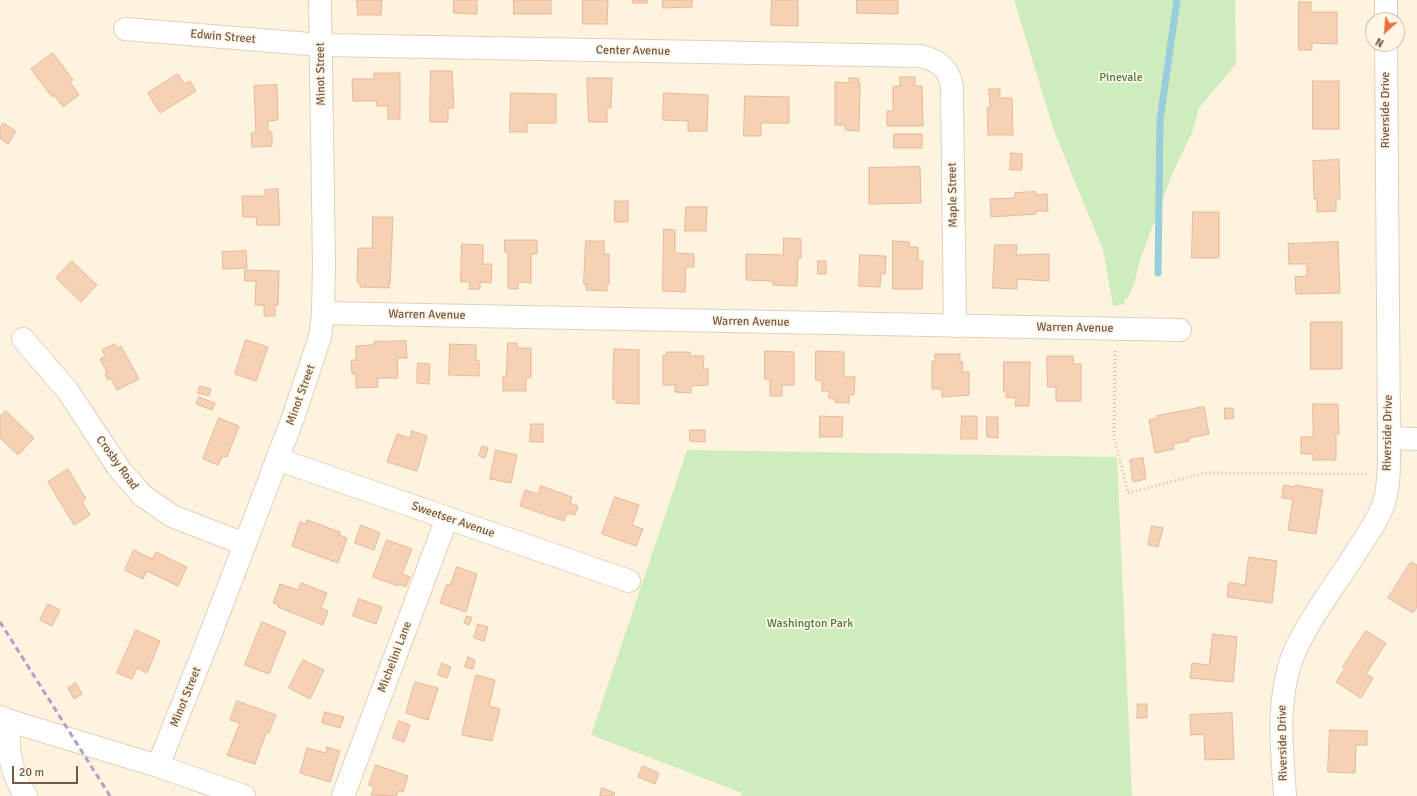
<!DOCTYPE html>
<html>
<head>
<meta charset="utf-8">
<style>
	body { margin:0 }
	#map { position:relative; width:1417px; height:796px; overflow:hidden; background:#fef3df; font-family:Signika,sans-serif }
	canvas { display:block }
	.north { position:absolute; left:1365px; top:12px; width:40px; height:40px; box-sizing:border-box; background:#fff6e7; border:1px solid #c8b7a6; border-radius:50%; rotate:207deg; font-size:11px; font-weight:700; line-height:16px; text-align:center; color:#755845 }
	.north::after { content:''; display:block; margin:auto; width:14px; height:18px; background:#f06a3b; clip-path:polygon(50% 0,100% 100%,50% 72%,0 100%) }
	.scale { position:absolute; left:12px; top:766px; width:66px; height:18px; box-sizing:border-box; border:2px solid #755845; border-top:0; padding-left:5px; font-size:12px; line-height:14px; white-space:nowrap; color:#755845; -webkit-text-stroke:3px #fff6e7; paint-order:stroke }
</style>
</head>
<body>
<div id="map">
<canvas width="1417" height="796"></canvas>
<div class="north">N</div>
<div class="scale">20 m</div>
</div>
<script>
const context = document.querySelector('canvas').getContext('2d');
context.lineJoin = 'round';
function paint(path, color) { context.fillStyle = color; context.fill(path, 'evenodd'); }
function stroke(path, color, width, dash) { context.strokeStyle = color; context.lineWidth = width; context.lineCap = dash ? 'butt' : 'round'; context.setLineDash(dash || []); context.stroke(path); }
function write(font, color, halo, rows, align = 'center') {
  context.font = font + ' Signika,sans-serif'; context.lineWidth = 3.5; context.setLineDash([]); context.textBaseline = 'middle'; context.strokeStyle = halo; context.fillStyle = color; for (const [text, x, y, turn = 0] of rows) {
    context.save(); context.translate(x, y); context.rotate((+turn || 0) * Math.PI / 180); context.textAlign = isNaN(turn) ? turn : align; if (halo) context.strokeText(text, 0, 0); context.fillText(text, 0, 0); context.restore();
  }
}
paint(new Path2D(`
	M1014,0H1235L1236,64L1199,108L1192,133L1173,172L1140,260L1134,284L1128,298L1124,299L1125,304L1113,306L1103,250L1054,131Z
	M687,450L1117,457L1132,796H741L742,793L591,735Z`), '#ceecbd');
stroke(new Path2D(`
	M1158,273L1160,120L1177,0`), '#98ceda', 7);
const building = new Path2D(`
	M357,0H382L381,15H358Z
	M454,0H477V14L454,13Z
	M514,0H551V14H514Z
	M583,0H608L607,24H583Z
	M633,0H647V3H633Z
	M663,0H692V7L663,8Z
	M772,0H798V26L771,25Z
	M857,0H898V14L857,13Z
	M1299,2H1311V12H1337V44L1312,43V50H1299Z
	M53,53L73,80L70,82L79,95L63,107L54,95L52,97L31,69Z
	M431,71H452L454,108H448V122H430Z
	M374,73H400V119H388V106H376L377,101H353L352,79H374Z
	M178,74L184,84L190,81L196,91L160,113L148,93Z
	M900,77H915V86H922L923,126H887V111H893V86H900Z
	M587,78H612L611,108H607V122H589Z
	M849,78H859L858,83H860L859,131L845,130V125H835V82L849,83Z
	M1313,81H1339V129H1313Z
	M277,85L278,120L268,121V132H272V146L252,147L251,133H256L254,86Z
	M989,89H1000V98H1012L1013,135H988L987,108L990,107Z
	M511,93L556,94V123H527V132H510Z
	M664,93L708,95L707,131H688V121L663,120Z
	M745,96L789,97V123H761V136H744Z
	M3,123L16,131L8,144L0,138V129Z
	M894,134H922V148H894Z
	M1011,153L1022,154V170H1010Z
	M1339,160L1340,199H1336V211L1317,212V199H1314L1313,161Z
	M920,167L921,203L869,204V168Z
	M278,189L280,225H257L256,217H243L242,196H265V190Z
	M1036,192V195L1047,194L1048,211H1036V214L991,217L990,199L1015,198V193Z
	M615,201H628V222H615Z
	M686,207H707L706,231H685Z
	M1193,212H1219V258H1192Z
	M373,217H393L390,284L389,283V288L360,287V283L357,282L358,248H372Z
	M664,229L675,230V253L694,254V267H686L685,292L663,291Z
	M784,238L801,239V258H798L797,286L773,285V281L746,280V254L783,255Z
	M505,240H537V254H531V283L518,282V289L508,288V252H505Z
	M586,241H604V254H609V284H607V291L586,290V284H584Z
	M893,241L909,242L910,247H918V261H923L922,289H893Z
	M1338,242L1340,293L1296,294L1295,277L1307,276V264H1289L1288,244Z
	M462,244L483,245V264H492L491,283L480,282V289H469L470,282H461Z
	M995,245H1017L1016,255L1049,254V281L1017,279V289L993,288Z
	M246,251L247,268L223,269L222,252Z
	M860,255L886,256L885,274L881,273L880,287L859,286Z
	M72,261L97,285L81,302L56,278Z
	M818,261H826V274H818Z
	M245,270L279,271L278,305H275V316H264V305H255L256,281H245Z
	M1311,322H1342V369H1311Z
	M246,340L268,347L256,381L235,374Z
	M406,341L407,358H397L398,378H377L378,387L356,388V374H352L351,360H356V346L374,345V342Z
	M508,343H517V348H531V378H526V391H503V376H506Z
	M115,344L118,348L121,346L139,379L117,390L111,378L108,380L105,374L107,372L100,359L105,356L102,350Z
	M450,344L476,345V361L479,360V376L449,375Z
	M614,349L639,350V404L616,403V399H613Z
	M765,351L794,352V385H782V396H770V379H765Z
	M816,351L844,352V377H855L854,395H849V403L835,402V399L829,398V391H822V381L816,380Z
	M667,352H690V356H704L703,369H708V385L691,386V393L675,392V385H663V355H666Z
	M935,354H960V362H963L962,372H969V395L942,397V389H932V361H935Z
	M1047,356H1073V364H1081V401H1056V387H1048Z
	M1004,362H1030L1029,406H1015L1016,398L1006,397V391H1004Z
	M418,363L430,364L429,384L417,383Z
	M200,386L211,389L209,396L198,393Z
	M199,397L215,403L212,410L196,404Z
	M1313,404H1338L1339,434H1336V460H1313V454H1301V437H1313Z
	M1204,407L1209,434L1189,438V441L1173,444L1174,449L1155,453L1149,420L1158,418L1157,416Z
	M1225,408H1233L1234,418L1225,419Z
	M6,411L34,438L18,455L0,438V417Z
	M820,416L843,417L842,437H820Z
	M962,416H977V439H961Z
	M987,417H998V438L987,437Z
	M219,418L239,426L227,457L222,456L218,465L203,459Z
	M531,424H543V442H530Z
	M690,430H705V442L690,441Z
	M412,431L427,436L417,471L387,462L397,434L410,438Z
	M482,446L488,448L485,458L479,456Z
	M496,450L517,455L511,483L490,479Z
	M1143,458L1146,479L1133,482L1130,460Z
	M68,469L86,499L82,502L90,515L74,525L48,482Z
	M1284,485L1294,487L1295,485L1323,490L1316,534L1288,530L1293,499L1282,498Z
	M541,486L572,497L570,503L578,506L575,515L567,513L564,521L520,506L525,490L538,494Z
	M615,497L639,505L632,525L643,529L636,546L602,534Z
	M307,520L340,532L339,535L347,538L338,563L292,546L300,522L306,524Z
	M361,525L380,533L374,550L355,543Z
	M1152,526L1163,528L1158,547L1148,545Z
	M387,540L412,549L402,574L410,577L406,587L399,584L398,586L373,577Z
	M134,550L152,559L156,552L187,567L178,586L147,571L143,579L125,570Z
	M1249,557L1277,561L1272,603L1227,597L1229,582L1245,585Z
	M1411,562L1417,565V607L1413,613L1388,598Z
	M457,567L477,574L466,612L440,603L447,584L450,585Z
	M301,583L327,593L321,608L328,611L323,625L278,607L279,605L273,603L280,584L298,590Z
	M359,599L382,607L376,624L353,616Z
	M48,604L60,610L52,626L40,620Z
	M467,616L472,618L469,625L464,623Z
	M262,622L286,632L269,674L245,665Z
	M478,624L488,627L484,641L474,638Z
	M136,630L160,641L147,673L137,668L132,679L117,673Z
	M1366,631L1386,643L1366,674L1373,678L1361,698L1336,682L1345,668L1343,667Z
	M1213,634L1237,637L1233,682L1190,678L1192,663L1209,665Z
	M468,657L475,660L473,669L465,667Z
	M303,660L324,670L310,699L289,688Z
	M442,663L451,667L447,678L438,675Z
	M476,675L495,680L489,706L500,709L492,741L462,735Z
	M415,682L438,688L428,720L406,713Z
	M76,683L82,694L74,699L68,688Z
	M237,701L276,715L269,733H266L255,764L227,755L240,723L230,720Z
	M1138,704H1147V718H1137Z
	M325,712L344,717L340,728L322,723Z
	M1232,713L1234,759L1205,760L1204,734L1191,735L1190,715Z
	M399,721L410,725L404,742L393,738Z
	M1330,730L1367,731V745H1356L1355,773L1328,772Z
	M327,747L340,751L330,782L300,773L307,748L326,753Z
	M376,765L408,776L403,792L398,791L396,796L371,795L374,787L369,785Z
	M643,766L659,773L655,784L638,777Z
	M602,788L615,793L613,796H600Z`);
paint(building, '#f5d1b5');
stroke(building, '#e8b794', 1);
const street = new Path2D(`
	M1386,0V20
	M125,29L321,45L920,56C938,60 949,68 952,87L955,326
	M323,313L1180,330
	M23,339L67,390L120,470L143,496L172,516L244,544
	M1389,438L1417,439
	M277,459L629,581
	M10,721L158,766L244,796
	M158,766L209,638L293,418L320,337L323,313L324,264L320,0
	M343,796L447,518
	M1285,796C1282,750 1276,703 1292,658C1306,622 1337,583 1358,549C1368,534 1380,517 1385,499C1390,479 1389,458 1389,438L1386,44`);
const secondary = new Path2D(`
	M0,717L10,721C6,748 11,773 26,796`);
stroke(street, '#e2cfbb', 24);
stroke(secondary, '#ead2ba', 24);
stroke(new Path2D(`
	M1115,351L1114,437L1128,493L1204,473L1367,474`), '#d9b499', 2.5, [1, 3]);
stroke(street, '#fff', 22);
stroke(secondary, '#fff', 22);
stroke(new Path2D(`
	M0,622L110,796`), '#b59ec7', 3, [6, 4]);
write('12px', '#755845', '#fff6e7', [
	["Edwin Street",223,37,5],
	["Center Avenue",633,51,1],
	["Minot Street",321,74,-91],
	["Riverside Drive",1386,110,-90],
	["Maple Street",953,195,-91],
	["Warren Avenue",427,315,1],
	["Warren Avenue",751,322,1],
	["Warren Avenue",1075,328,1],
	["Minot Street",301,395,-70],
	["Riverside Drive",1388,433,-89],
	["Crosby Road",117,463,54],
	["Sweetser Avenue",453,520,19],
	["Michelini Lane",395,657,-69],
	["Minot Street",186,697,-68],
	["Riverside Drive",1283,743,-91]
]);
write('12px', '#4d7c3d', '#fff6e7', [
	["Pinevale",1121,78],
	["Washington Park",810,624]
]);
</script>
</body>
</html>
